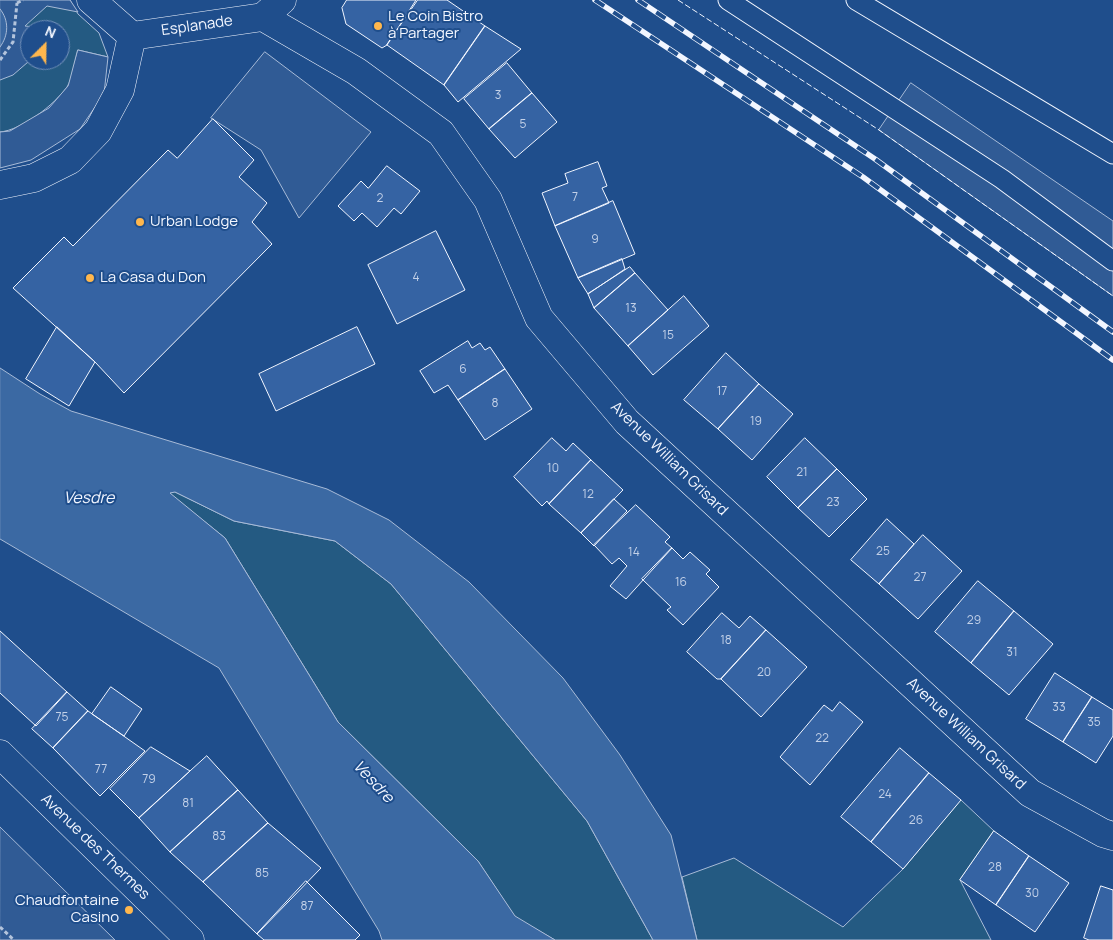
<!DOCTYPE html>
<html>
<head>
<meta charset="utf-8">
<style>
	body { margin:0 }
	#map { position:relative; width:1113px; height:940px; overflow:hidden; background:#1f4e8c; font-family:Manrope,sans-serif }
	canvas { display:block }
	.north { position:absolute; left:20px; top:20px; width:50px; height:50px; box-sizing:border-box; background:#1f4e8c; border:1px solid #7391ba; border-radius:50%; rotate:23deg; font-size:14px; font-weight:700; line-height:20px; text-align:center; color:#f2f6ff }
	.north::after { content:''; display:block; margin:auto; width:18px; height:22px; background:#ffb74d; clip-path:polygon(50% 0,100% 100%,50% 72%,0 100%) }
</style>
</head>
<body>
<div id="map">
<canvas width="1113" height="940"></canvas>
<div class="north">N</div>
</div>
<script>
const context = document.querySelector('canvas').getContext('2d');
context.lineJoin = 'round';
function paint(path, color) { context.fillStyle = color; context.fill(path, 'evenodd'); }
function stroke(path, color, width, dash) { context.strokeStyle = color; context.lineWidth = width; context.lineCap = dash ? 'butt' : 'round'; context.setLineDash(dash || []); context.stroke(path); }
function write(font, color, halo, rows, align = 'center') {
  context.font = font + ' Manrope,sans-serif'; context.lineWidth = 4; context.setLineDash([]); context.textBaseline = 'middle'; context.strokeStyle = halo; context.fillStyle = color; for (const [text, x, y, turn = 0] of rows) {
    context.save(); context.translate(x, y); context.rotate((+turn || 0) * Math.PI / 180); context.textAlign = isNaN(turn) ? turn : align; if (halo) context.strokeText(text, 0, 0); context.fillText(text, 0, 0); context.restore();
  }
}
const green = new Path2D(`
	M0,0H70L78,14L99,33L108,57L78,50C75,61 73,77 67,87C54,105 22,130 0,132ZM30,30H60V60H30Z
	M175,492L234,521L335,541L391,584L587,821L653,940H555L515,917L478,861L338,722L225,538L169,493Z
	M961,800L994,831L960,880L991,940H697L682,877L734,858L843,927L903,869Z`);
paint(green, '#245a82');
stroke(green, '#a8bbd7', 1);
const parking = new Path2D(`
	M0,0H70L78,12L47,6L25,26L35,27V30H30L28,62L13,75L0,80Z
	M78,50L108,57L104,94L80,129L31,160L0,168V132L10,131L49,108L68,86Z
	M265,52L371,132L299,218L261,150L211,118Z
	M911,83L1113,221V296L879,130Z
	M0,827L115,940H0Z`);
paint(parking, '#305b95');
stroke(parking, '#a8bbd7', 1);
const water = new Path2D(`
	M0,9C9,20 9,35 0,47Z
	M0,368L40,394L71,411L327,489L389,520L469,582L563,678L620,755L671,835L697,940H653L587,821L391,584L335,541L234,521L175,492L170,493L225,538L338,722L478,861L515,916L555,940H382L379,931L219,668L0,539Z`);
paint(water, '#3b69a3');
stroke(water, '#a8bbd7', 1);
const building = new Path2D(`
	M347,0H416L387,45L382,48L346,24L342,8Z
	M418,0H447L485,26L444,85L387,45Z
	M485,26L521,49L458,102L444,85Z
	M507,63L532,93L489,129L464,99Z
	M532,93L557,122L515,158L489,129Z
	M213,119L254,160L239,177L267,203L252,222L272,244L124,393L95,362L13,288L64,237L73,246L168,150L177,158Z
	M598,162L607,186L602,188L609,203L555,226L542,193L568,183L565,174Z
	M387,166L420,191L401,214L394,208L377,227L362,213L354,221L338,206L361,181L368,188Z
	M613,201L635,254L578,278L555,226Z
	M436,231L465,290L397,324L368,265Z
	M622,259L625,269L588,294L578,278Z
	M630,267L635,273L594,308L588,294Z
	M635,273L668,310L628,346L594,308Z
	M684,296L709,326L653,375L628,346Z
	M57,327L95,362L69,406L26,379Z
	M357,327L375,364L276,411L259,374Z
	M468,341L472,348L480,343L485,350L490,347L505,369L458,400L448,385L434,393L420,371Z
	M726,353L759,384L718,429L684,400Z
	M505,369L532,409L485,440L458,400Z
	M759,384L793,414L752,460L718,429Z
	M552,438L566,451L573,443L591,460L549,504L547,501L542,506L514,477Z
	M805,438L837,469L798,508L767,477Z
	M591,460L623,490L581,533L549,504Z
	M837,469L867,499L829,537L798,508Z
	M614,499L627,511L594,546L581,533Z
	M636,505L670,537L665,542L672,548L626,599L610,586L627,566L619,558L612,564L594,545Z
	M887,519L914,544L879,584L851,560Z
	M923,535L962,571L918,619L879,584Z
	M672,548L683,559L690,552L710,570L706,574L719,587L683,625L667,610L671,607L642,579Z
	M978,581L1014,611L971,663L935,632Z
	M1014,611L1053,644L1009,695L971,663Z
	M722,613L739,628L750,616L766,630L721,679H717L687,652Z
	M766,630L807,667L761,717L721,679Z
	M0,631L67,692L36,726L0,693Z
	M1055,673L1092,697L1063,742L1026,719Z
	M111,687L142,709L124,736L92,714Z
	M67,692L88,711L53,748L32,729Z
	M1092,697L1113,710V736L1096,763L1063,742Z
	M840,702L863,722L810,785L780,757L824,705L832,711Z
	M88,711L145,751L100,796L53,748Z
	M151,747L190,771L139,818L110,789Z
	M900,748L929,773L871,842L841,817Z
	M207,756L238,790L170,852L139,818Z
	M929,773L961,800L903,869L871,842Z
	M238,790L268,823L203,882L170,852Z
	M268,823L321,868L257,934L203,882Z
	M994,831L1029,856L996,905L960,880Z
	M1029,856L1069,883L1035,932L996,905Z
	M306,881L360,935L355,940H264L257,934Z
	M1101,886L1113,890V940H1089L1084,938Z`);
paint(building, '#3563a3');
stroke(building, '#f2f6ff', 1);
const service = new Path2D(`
	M728,0L1002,179L1113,261
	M856,0L1113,154`);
const minor = new Path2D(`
	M91,0L132,36L263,17
	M263,17L356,71L441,133L488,200L539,318L627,422L1030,793L1103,833L1113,836
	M263,17L282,0
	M0,185L34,178L70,160L98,131L120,90L132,36`);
const primary = new Path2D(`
	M0,754L190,940`);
stroke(service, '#f2f6ff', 21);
stroke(minor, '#f2f6ff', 29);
stroke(primary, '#f2f6ff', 29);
stroke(new Path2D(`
	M17,3L23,0
	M0,60L13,42L17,3
	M0,927L14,940`), '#b3c4dc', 3, [4, 2.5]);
stroke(service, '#1f4e8c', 19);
stroke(minor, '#1f4e8c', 28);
stroke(primary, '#1f4e8c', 28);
const rail = new Path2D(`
	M595,0L863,177L1113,360
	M638,0L875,159L1113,332`);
stroke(rail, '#f2f6ff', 5.5);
stroke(rail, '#1f4e8c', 4, [11]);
stroke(new Path2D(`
	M678,0L879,130L1113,296`), '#f2f6ff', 1, [6, 2.5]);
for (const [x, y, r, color] of [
	[378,26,5,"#ffb74d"],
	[140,222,5,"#ffb74d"],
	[90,278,5,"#ffb74d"],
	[129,910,5,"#ffb74d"]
]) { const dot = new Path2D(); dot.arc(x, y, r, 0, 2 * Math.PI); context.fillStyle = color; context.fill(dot); stroke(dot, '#1f4e8c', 2); }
write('12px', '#c3d1e8', null, [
	["3",498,96],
	["5",523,125],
	["7",575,198],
	["2",380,199],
	["9",595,240],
	["4",416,278],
	["13",631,309],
	["15",668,336],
	["6",463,370],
	["17",722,392],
	["8",495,404],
	["19",756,422],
	["10",553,469],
	["21",802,473],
	["12",588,495],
	["23",833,503],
	["25",883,552],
	["14",634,553],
	["27",920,578],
	["16",681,583],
	["29",974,621],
	["18",726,641],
	["31",1012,653],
	["20",764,673],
	["33",1059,708],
	["75",62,718],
	["35",1094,723],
	["22",822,739],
	["77",101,770],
	["79",149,780],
	["24",885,795],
	["81",188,804],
	["26",916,821],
	["83",219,837],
	["28",995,868],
	["85",262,874],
	["30",1032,894],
	["87",307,907]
]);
write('15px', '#f2f6ff', '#1f4e8c', [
	["Le Coin Bistro",388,17],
	["à Partager",388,34],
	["Urban Lodge",150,222],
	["La Casa du Don",100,278],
	["Chaudfontaine",119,901,"right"],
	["Casino",119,918,"right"]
], 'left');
write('15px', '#f2f6ff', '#1f4e8c', [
	["Esplanade",197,26,-8],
	["Avenue William Grisard",669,459,44],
	["Avenue William Grisard",966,734,43],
	["Avenue des Thermes",95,847,44]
]);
write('italic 16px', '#f2f6ff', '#1f4e8c', [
	["Vesdre",89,499],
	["Vesdre",373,782,47]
]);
</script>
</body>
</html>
